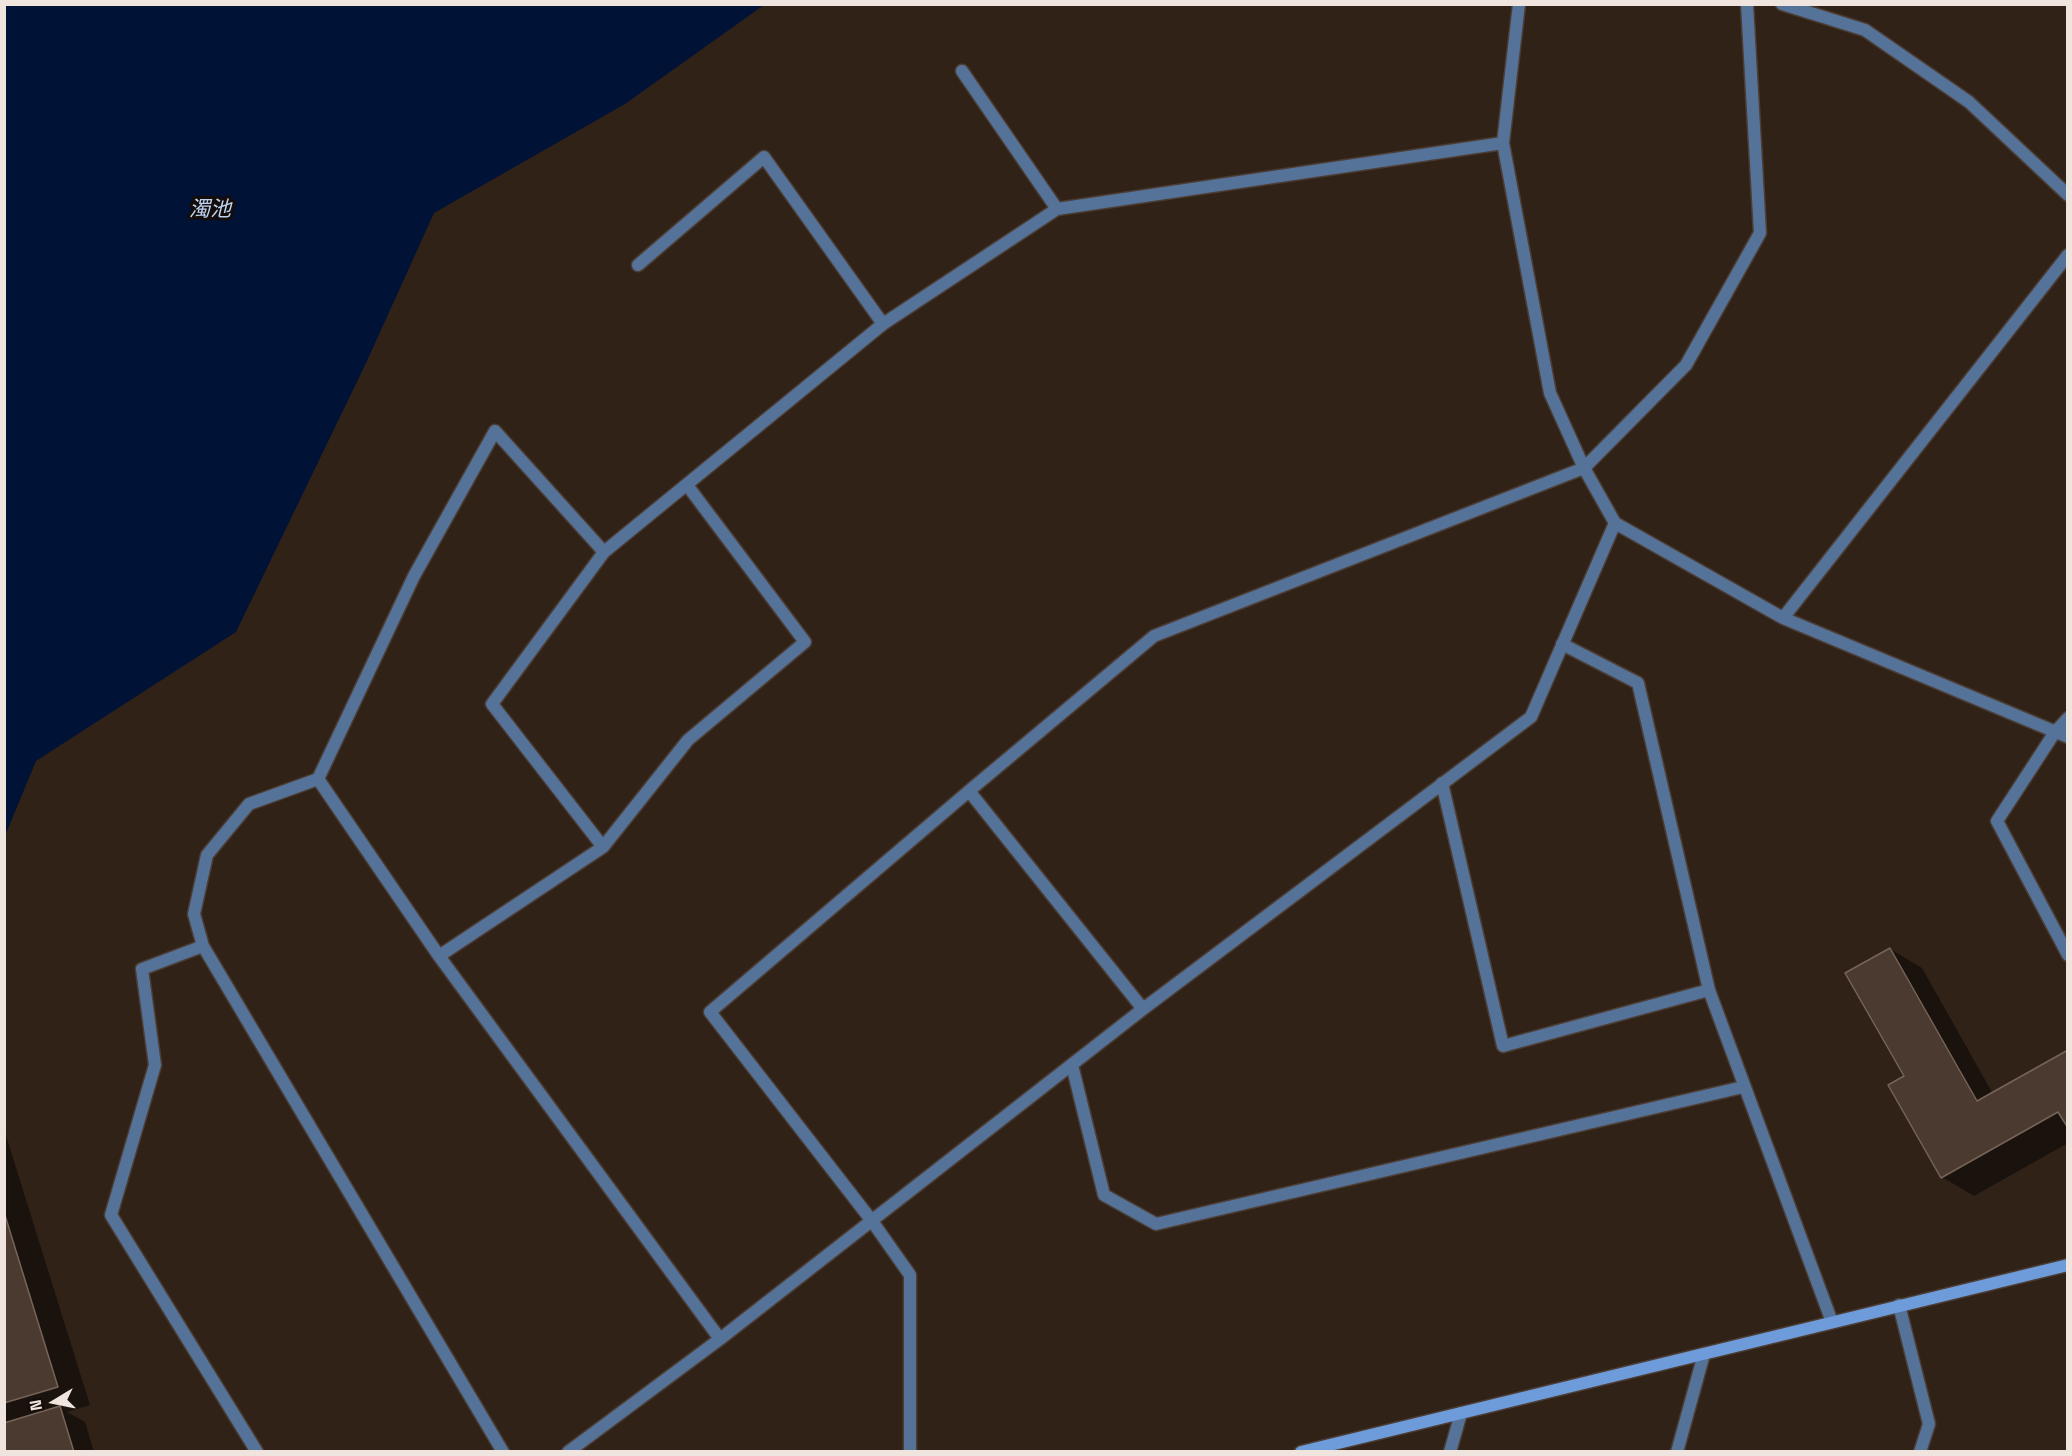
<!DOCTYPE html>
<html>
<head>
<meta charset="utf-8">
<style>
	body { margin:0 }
	#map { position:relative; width:2072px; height:1456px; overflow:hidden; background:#312218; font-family:"Space Grotesk",sans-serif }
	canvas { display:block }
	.frame { position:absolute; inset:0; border:6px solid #efe4de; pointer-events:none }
	.north { position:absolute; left:24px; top:1372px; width:60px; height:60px; -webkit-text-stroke:4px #140d09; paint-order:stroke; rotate:260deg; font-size:16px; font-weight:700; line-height:24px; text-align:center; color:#efe4de }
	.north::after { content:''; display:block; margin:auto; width:21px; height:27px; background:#efe4de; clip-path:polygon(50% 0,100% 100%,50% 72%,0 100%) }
</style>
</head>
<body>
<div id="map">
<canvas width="2072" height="1456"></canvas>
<div class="frame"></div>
<div class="north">N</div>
</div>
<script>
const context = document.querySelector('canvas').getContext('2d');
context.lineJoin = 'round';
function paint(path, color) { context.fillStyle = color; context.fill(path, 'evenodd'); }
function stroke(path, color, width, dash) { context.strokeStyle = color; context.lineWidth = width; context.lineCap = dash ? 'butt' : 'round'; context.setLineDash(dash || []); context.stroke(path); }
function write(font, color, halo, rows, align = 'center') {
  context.font = font + ' "Space Grotesk","Noto Sans JP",sans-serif'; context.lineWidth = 6; context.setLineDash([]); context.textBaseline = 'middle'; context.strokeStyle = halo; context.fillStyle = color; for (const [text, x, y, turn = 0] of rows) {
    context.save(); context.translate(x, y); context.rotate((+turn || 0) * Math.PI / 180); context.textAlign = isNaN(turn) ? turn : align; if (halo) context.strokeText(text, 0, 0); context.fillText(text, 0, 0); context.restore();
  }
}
paint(new Path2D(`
	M5,4L764,5L625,104L434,213L367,361L236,632L36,761L5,836Z`), '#001337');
paint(new Path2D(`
	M1890,949L1922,968L1993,1094L2068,1052V1143L1974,1196L1942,1177L1906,1077Z
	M4,1129L90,1405L67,1412L85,1422L94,1452H4Z`), '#0007');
const building = new Path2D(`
	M1890,948L1977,1101L2068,1050V1128L2058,1112L1941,1178L1888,1085L1904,1076L1845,973Z
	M4,1212L58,1387L4,1403Z
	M60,1406L74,1452H4V1423Z`);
paint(building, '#4a3a2f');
stroke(building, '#766458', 1.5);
const street = new Path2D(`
	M1519,4L1503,143L1550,393L1584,468L1615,523L1783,618L2068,737
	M1782,4L1865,30L1969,102L2068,195
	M962,71L1057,209
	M638,265L764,157L883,324
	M1783,618L2068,255
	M1562,644L1638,683L1709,990L1832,1322
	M2068,718L2055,732L1997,821L2068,955
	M318,779L439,956L720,1339
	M1442,783L1503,1046L1709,990
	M969,791L1143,1009
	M603,847L492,704L604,552L883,324L1057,209L1503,143
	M203,946L194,914L207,855L249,804L318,779L414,576L495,431L604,552
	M439,956L603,847L688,740L805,642L687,485
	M1072,1065L1104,1195L1156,1224L1743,1087
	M1899,1305L1929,1424L1920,1452
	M257,1452L111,1215L155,1065L142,969L203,946L503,1452
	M568,1452L720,1339L1143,1009L1531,717L1615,523
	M910,1452V1275L872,1221L710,1012L969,791L1154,636L1584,468L1686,365L1760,233L1747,4
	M1450,1452L1461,1413
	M1677,1452L1704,1354`);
const secondary = new Path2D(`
	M1301,1452L2068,1265`);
stroke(street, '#4c3d34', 15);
stroke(secondary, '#4c3d34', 15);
stroke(street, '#557299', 12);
stroke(secondary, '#6e9cdb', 12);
write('italic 21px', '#bcd3f3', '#140d09', [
	["濁池",210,210]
]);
</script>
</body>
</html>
